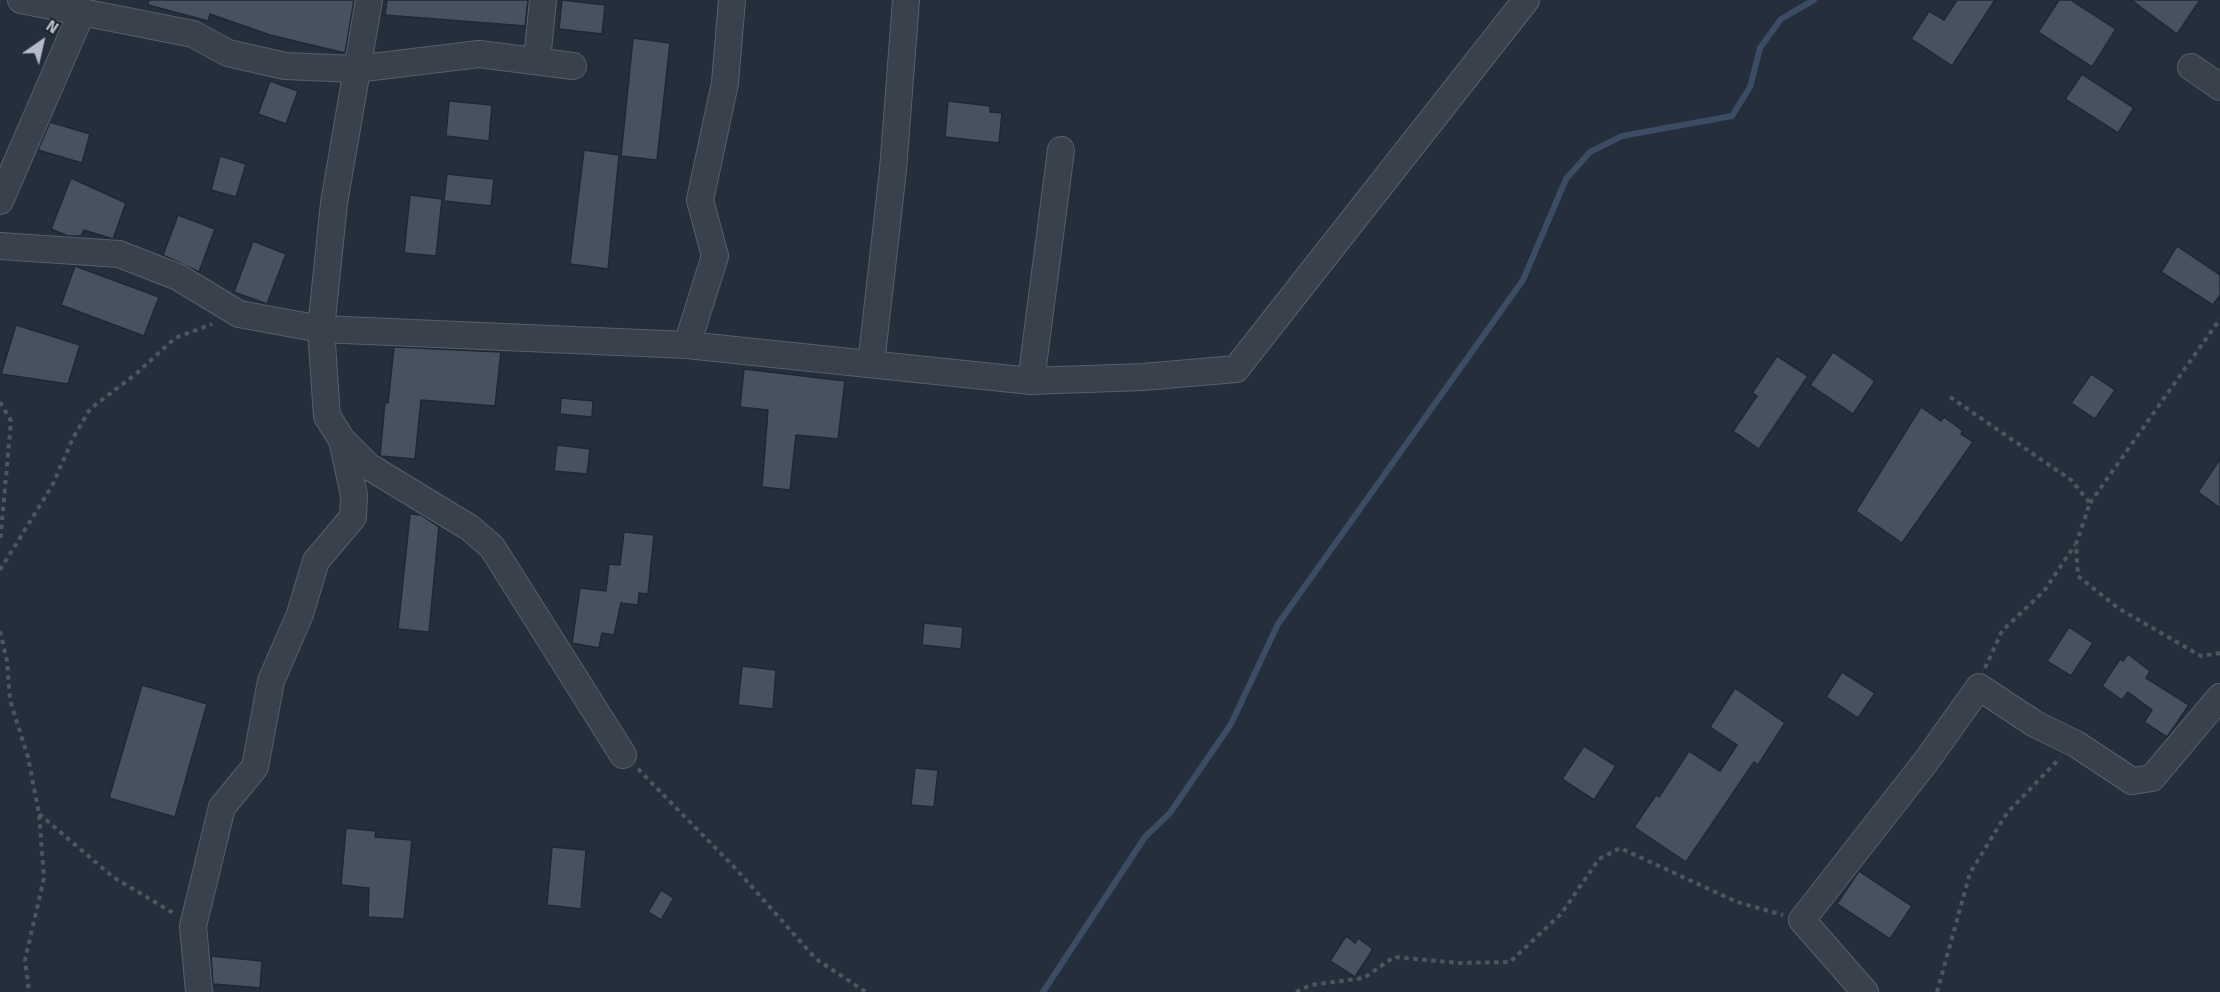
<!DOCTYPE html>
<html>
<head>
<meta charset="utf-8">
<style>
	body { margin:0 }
	#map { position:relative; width:2220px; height:992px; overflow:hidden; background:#252f3c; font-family:"Fira Sans",sans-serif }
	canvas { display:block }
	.north { position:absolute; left:12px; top:12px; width:60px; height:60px; -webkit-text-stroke:4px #1e2631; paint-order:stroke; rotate:34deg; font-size:16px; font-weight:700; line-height:24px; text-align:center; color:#b5bcc7 }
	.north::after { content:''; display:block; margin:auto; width:21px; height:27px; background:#b5bcc7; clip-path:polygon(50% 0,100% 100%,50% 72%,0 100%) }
</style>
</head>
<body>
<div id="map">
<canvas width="2220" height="992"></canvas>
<div class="north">N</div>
</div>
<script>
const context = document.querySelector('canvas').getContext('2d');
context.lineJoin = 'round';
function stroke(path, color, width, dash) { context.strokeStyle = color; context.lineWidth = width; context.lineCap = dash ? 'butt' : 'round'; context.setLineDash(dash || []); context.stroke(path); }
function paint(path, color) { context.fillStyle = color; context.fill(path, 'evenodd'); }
stroke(new Path2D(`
	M1043,992L1145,837L1170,813L1231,724L1278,624L1523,280L1566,179L1590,152L1622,136L1732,116L1750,87L1760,48L1781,19L1814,0`), '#3c4c64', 6);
const building = new Path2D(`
	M149,0H354L345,53L270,35L210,14L208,21L148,5Z
	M387,0H528L525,26L385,15Z
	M562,0L605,5L602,34L559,29Z
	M1957,0H1995L1952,66L1911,39L1929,11L1944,20Z
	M2059,0H2071L2116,29L2092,67L2038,32Z
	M2131,0H2200L2177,34Z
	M633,38L670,43L657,160L621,156Z
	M2082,74L2134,108L2118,133L2065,99Z
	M270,81L298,91L286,124L258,114Z
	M449,101L492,105L489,141L446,136Z
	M948,101L990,106V112L1002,113L999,143L945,137Z
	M50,122L90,134L82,163L38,150Z
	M584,150L619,155L608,269L570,264Z
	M220,156L246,164L236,197L211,190Z
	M447,174L494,179L491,206L444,201Z
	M71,178L126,203L113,239L84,230L81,236H68L51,229Z
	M410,195L442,199L436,256L404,253Z
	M178,215L215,229L199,272L163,255Z
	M253,241L286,254L267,304L234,292Z
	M2177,246L2220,275V295L2213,305L2161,272Z
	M75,266L159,297L144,336L61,305Z
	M16,325L80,345L68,384L1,374Z
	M394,347L501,352L495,406L421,400L415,459L380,456L385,402L388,403Z
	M1833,352L1875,381L1853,414L1810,385Z
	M1777,356L1808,376L1759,449L1733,431L1757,396L1752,393Z
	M744,369L845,381L838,439L796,435L790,490L762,487L768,410L740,407Z
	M2091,374L2115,390L2095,419L2071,403Z
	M561,398L593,401L592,417L560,414Z
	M1921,407L1941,421L1944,417L1963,431L1961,434L1973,442L1902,543L1856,511Z
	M557,445L590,449L587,474L554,471Z
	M2220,459V508L2198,492Z
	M410,514L421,515L439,527L429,632L398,629Z
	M624,532L654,535L648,594L639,593L638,605L621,603L614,635L602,633L599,648L572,643L580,588L606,591L609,564L620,565Z
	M924,623L963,627L961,649L922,645Z
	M2069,627L2093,643L2071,676L2047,661Z
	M2128,654L2150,671L2146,678L2189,705L2167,737L2144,722L2152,710L2128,692L2122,700L2102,686L2120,659L2123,661Z
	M742,666L776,670L773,709L738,705Z
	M1842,672L1875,693L1858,718L1826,697Z
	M142,685L207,704L175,817L109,798Z
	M1735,688L1785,723L1758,765L1754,762L1686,862L1634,827L1656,795L1659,797L1689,751L1720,771L1737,745L1710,727Z
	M1584,746L1616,766L1594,800L1562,779Z
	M915,768L938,770L934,807L911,805Z
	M346,828L376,831L375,837L412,840L404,919L368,917L369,888L341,885Z
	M552,847L586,850L581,909L547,905Z
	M1859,871L1912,906L1890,939L1837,904Z
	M661,890L674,898L661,920L648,912Z
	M1346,936L1355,943L1358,938L1373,949L1355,977L1330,961Z
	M211,956L262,961L260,988L213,984Z`);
paint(building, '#475260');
stroke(building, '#202833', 1.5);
const minor = new Path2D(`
	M21,0L193,34L228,53L285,66L356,69L479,54L573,66
	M369,0L334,203L321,329L327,416L342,440L368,466L470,528L492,547L623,755
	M537,60L543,0
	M2191,67L2220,87
	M0,201L81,14
	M0,246L119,254L178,277L239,314L321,329L687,345L1031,381L1143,377L1236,369L1526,0
	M687,345L715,256L700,200L725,83L732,0
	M871,364L893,170L906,0
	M1031,381L1061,150
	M199,992L193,926L222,807L255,767L271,681L300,614L316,561L353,517L354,495L342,440
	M1865,992L1802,920L1927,760L1979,687L2035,724L2076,744L2132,781L2152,778L2220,697`);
stroke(minor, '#575f6a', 28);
stroke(new Path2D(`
	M1950,397L2071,480L2090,503L2076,544L2078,576L2118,608L2201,656L2220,653
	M0,402L11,421L0,543
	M2090,503L2220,319
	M0,570L52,486L73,438L90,409L137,373L175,338L212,324
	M0,631L7,661L10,700L28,757L39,814L44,878L25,960L29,992
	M1985,668L2002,631L2044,591L2075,545
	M638,769L736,869L816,959L866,992
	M39,814L113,877L175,914
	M1296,992L1311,985L1364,978L1394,957L1459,963L1510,962L1561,914L1599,859L1620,848L1737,902L1783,915
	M1937,992L1970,873L2007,813L2060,758`), '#47595c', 4, [4.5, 4.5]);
stroke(minor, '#39414c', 26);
</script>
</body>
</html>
